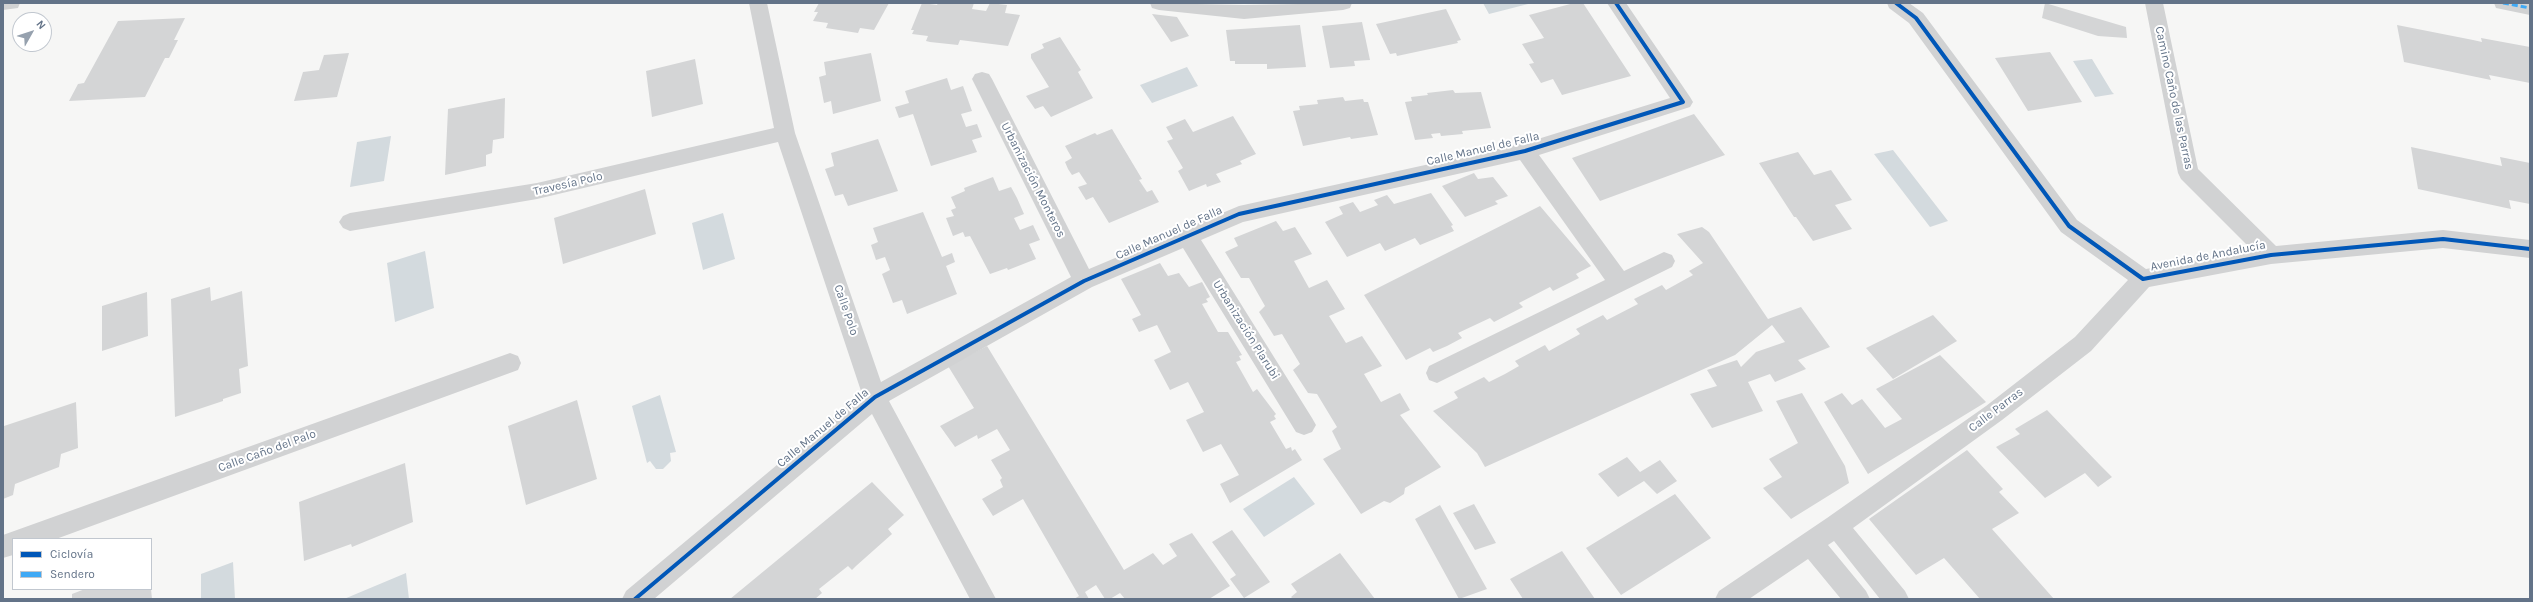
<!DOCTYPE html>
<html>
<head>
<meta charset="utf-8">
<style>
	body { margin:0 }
	#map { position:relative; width:2533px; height:602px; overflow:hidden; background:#f6f6f5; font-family:Karla,sans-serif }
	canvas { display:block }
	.frame { position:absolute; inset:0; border:4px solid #637388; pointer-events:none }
	.legend { position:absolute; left:12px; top:538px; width:140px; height:52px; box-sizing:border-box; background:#fff; border:1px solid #c1c7cf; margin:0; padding:5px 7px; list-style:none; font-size:12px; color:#637388 }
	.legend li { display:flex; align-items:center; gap:8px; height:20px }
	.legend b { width:20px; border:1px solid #c1c7cf }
	.north { position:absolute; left:12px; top:12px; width:40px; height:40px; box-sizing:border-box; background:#fff; border:1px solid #c1c7cf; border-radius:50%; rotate:51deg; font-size:11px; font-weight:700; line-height:16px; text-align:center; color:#637388 }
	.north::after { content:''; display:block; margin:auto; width:14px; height:18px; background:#96a1ae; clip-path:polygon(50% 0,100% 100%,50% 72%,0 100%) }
</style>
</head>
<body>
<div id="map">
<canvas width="2533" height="602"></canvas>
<div class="frame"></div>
<ul class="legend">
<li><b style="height:5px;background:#0057b8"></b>Ciclovía</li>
<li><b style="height:5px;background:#3fa9f5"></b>Sendero</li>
</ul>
<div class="north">N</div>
</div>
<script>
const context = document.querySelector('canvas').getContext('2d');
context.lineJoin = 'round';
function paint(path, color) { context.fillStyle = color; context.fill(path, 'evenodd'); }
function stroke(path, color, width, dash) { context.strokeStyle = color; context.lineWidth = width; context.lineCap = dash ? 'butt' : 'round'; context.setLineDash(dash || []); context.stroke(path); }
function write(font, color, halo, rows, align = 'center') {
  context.font = font + ' Karla,sans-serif'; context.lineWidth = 4; context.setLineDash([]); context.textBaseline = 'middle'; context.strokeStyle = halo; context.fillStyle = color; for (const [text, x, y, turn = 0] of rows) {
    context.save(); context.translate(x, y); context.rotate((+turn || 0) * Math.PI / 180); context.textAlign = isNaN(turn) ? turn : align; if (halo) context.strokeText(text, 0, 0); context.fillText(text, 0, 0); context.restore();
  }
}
paint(new Path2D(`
	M1483,3H1532L1489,14Z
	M2092,59L2112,92L2114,94L2095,97L2073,61Z
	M1187,67L1198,86L1152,103L1140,85Z
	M391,136L384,181L350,187L357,142Z
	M1893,150L1948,221L1930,227L1874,154Z
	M723,213L735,259L703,270L692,223Z
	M425,251L434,308L395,322L387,263Z
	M660,395L676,452L670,453L671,461L663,469H656L650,461L647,463L632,406Z
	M1294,477L1315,504L1264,537L1243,509Z
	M233,562L235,599H201V574Z
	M406,573L409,599H344Z`), '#d3dade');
paint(new Path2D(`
	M819,3H889L874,30L860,28L858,33L826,28L828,23L813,21L818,12H814Z
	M922,3L937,5L938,3H974L972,9L986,11L990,3L1007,5L1005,13L1020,15L1008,46L960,40L958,45L930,42L926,41L928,36L912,34L914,30H911Z
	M1574,3H1583L1631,76L1562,95L1553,79L1541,83L1529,64L1534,63L1522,44L1544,38L1529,15Z
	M2045,3L2126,27L2127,38L2098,36L2042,18Z
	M1446,9L1461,40L1457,41L1458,43L1397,56L1396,53L1390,54L1376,24Z
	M1152,14L1177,17L1189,36L1171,42Z
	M185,18L174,40H178L169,58H165L145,97L69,101L78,84L84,83L118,21Z
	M1362,22L1370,60L1354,61L1355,66L1330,68L1322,26Z
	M1300,25L1306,67L1267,69V64H1235V61H1230L1226,30Z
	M2397,25L2473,40L2482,42L2481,38L2530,47V83L2489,75L2491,80L2404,62Z
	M1060,37L1081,70L1078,72L1093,98L1051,117L1043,106L1035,109L1026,96L1049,87L1031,58V54L1044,48L1042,44Z
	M2050,52L2082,102L2028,111L1995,58Z
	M349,53L337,97L294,101L303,72L319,70L324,55Z
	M871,53L881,101L833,114L831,101L824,103L819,77L826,75L824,62Z
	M695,59L703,104L652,117L646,71Z
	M947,78L951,90L963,86L972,111L961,114L966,127L977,124L982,137L972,140L977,152L931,166L913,114L899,118L895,107L909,103L905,91Z
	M1453,90L1455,93L1481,92L1491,128L1462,131L1463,134L1441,136L1440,133L1431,134L1433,138L1415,140L1405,102L1412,101L1411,97L1428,95L1427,93Z
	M1343,97L1345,101L1363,99L1364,102H1368L1378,135L1351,139L1350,137L1303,146L1293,111L1300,110L1299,106L1318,104L1317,100Z
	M505,98L504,138L493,140L492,153L486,155V166L445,175L448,109Z
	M1694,114L1725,155L1600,201L1572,158Z
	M1233,116L1256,154L1240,161L1242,164L1216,174L1221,182L1207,187L1206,184L1189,191L1178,171L1183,168L1167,141L1173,139L1166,127L1185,119L1193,132Z
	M1112,129L1142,179L1139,180L1147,192L1152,190L1159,202L1109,223L1093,197L1086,200L1078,187L1087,184L1079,172L1072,175L1068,169L1065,162L1072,158L1065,146L1095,133L1097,135Z
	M878,139L898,191L848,206L843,194L835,196L825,169L834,166L831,153Z
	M2411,147L2502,166L2500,157L2530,163V204L2509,200L2511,209L2418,189Z
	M1798,152L1814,175L1831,170L1852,200L1835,205L1852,229L1813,241L1796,217H1794L1759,163Z
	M1474,173L1478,179L1493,177L1508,196L1495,201L1498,204L1465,217L1442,186Z
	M993,177L999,191L1011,187L1017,198L1024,214L1014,218L1020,230L1033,225L1040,240L1029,244L1036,259L1008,270L1007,268L990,274L970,236L965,237L963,232L953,236L946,218L954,216L951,210L956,208L951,197L965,191L964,188Z
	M645,189L656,234L563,264L554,218Z
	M1431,193L1453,225L1451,226L1454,231L1420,245L1415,238L1385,251L1380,243L1347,257L1325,222L1343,214L1339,207L1353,202L1360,212L1378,205L1374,200L1387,195L1394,204Z
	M1540,206L1591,266L1576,274L1579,278L1553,291L1550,287L1519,303L1523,307L1494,322L1490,318L1458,333L1462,338L1447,346L1433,352L1430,348L1406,360L1364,295Z
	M923,212L942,257L952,253L955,262L946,266L957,294L907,314L902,300L893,303L882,274L890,270L885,257L876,260L871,245L878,242L873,228Z
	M1276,221L1283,231L1295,227L1312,254L1294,261L1309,288L1327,280L1345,309L1329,316L1346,343L1362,336L1382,366L1364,374L1381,402L1400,393L1410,410L1400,415L1441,467L1405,488L1404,494L1390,503L1384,501L1361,514L1323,459L1341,449L1332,431L1337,427L1317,394L1308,393L1293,370L1300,364L1282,334L1274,336L1259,312L1265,306L1249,278H1241L1225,252L1238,246L1234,238Z
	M1702,227L1709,232L1768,319L1801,307L1830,347L1798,360L1806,369L1775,382L1770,374L1748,382L1763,411L1712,428L1690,394L1717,386L1707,370L1737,360L1741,367L1756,352L1785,342L1772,325L1735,355L1485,467L1477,453L1433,411L1458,398L1454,392L1484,377L1489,382L1505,374L1519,366L1515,361L1545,345L1549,351L1580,334L1576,329L1603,315L1607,320L1638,304L1634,299L1662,285L1666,290L1693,275L1689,271L1703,263L1677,234Z
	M1160,263L1168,276L1179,273L1189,287L1202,282L1210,297L1206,299L1208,302L1202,304L1218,332H1228L1242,355L1239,356L1241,360L1236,362L1253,392L1257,389L1276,414L1274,416L1276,419L1270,422L1286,449L1291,447L1292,451L1295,449L1302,460L1230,503L1220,484L1239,475L1228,456L1221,444L1203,452L1186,420L1204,412L1188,382L1170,390L1154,360L1171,352L1157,325L1139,332L1132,319L1141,315L1121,279Z
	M210,287L211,301L242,291L248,366L239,369L241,393L223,399V401L175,417L171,299Z
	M147,292L148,336L102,351V306Z
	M1933,315L1957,341L1893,379L1866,348Z
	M987,346L1124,570L1153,553L1163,565L1177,556L1169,544L1192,533L1230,586L1209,599H1125L1120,593L1110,599H1105L1096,585L1085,592L1089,599H1074L1079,596L1023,499L993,516L982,499L1003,487L1000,480L1002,478L991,460L1010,450L997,429L978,439L977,435L955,447L940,426L974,408L948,366Z
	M1940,355L1986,402L1868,474L1824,402L1842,393L1852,405L1862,399L1885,428L1902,419L1876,389Z
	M1802,393L1845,466L1849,483L1791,519L1763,488L1782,477L1769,459L1798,443L1776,401Z
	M577,400L597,479L526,505L508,426Z
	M76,402L78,448L61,454L59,467L15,484L13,495L3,499V421L4,426Z
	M2047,410L2099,464L2112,477L2098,487L2085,473L2045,498L1996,447L2020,434L2015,429Z
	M1967,450L2003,489L1999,492L2019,513L1992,529L2054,599H1980L1944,558L1916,575L1869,519Z
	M1627,457L1640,472L1660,460L1677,481L1657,494L1644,481L1618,497L1598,474Z
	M405,463L413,522L352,547L351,544L304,561L299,502Z
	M872,482L904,515L888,529L892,534L856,566L852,570L848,566L819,589L822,593L815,599H730Z
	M1675,494L1711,538L1621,595L1586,548Z
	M1474,504L1496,543L1475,550L1453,513Z
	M1440,505L1487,589L1459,599L1415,519Z
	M1232,530L1270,582L1244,598L1230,579L1236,575L1212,542Z
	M1562,551L1595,599H1523L1510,579Z
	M1340,553L1375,599H1293L1291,597L1297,592L1291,584Z
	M85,589H151L152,599H72V594Z`), '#d4d5d6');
paint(new Path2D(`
	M3,3H20L18,8L3,10Z
	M749,3H767L795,133L881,382L1071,277L972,79L975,74L982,72L989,74L992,79L1089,269L1239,206L1525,143L1670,98L1607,3H1626L1690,97L1693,102L1690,107L1539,155L1624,271L1664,252L1672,255L1675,261L1672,267L1437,383L1429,380L1426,373L1429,366L1605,280L1520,160L1243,222L1201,240L1312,418L1316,425L1312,432L1304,435L1296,432L1183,248L1092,287L889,401L996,599H970L872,414L654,599H622L626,591L862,394L778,142L537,199L350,231L343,228L339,222L343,216L350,213L537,183L774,128Z
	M1150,3L1244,5L1352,3L1350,8L1343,10L1244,19L1159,10L1152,8Z
	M1887,3H1909L1923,13L2077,220L2146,269L2252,250L2181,179L2178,173L2145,3H2163L2198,169L2276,246L2443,230L2530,240V258L2443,248L2271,264L2149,287L2091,351L2002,420L1853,528L1905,591L1909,599H1880L1834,541L1828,545L1866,591L1870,599H1841L1808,559L1749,599H1715L1719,591L1827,518L1986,406L2075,337L2128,280L2061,232L1909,23L1889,8Z
	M2494,3H2530V15L2496,8Z
	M510,353L518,356L521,363L518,370L56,539H13V555L3,558V535Z`), '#d1d2d3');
stroke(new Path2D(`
	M2503,3L2530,8`), '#3fa9f5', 3, [6, 3]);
stroke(new Path2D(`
	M1896,3L1916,18L2069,226L2143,279L2271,255L2443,239L2530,249
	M635,599L875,397L1084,281L1239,214L1525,151L1683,102L1616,3`), '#0057b8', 4);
write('12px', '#637388', '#fff', [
	["Camino Caño de las Parras",2174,98,78],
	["Calle Manuel de Falla",1483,149,-13],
	["Urbanización Monteros",1033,180,63],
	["Travesía Polo",568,184,-13],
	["Calle Manuel de Falla",1169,233,-24],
	["Avenida de Andalucía",2208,256,-11],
	["Calle Polo",846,310,71],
	["Urbanización Plarubi",1246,330,58],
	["Calle Parras",1996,410,-37],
	["Calle Manuel de Falla",823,428,-40],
	["Calle Caño del Palo",267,451,-20]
]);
</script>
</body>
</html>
